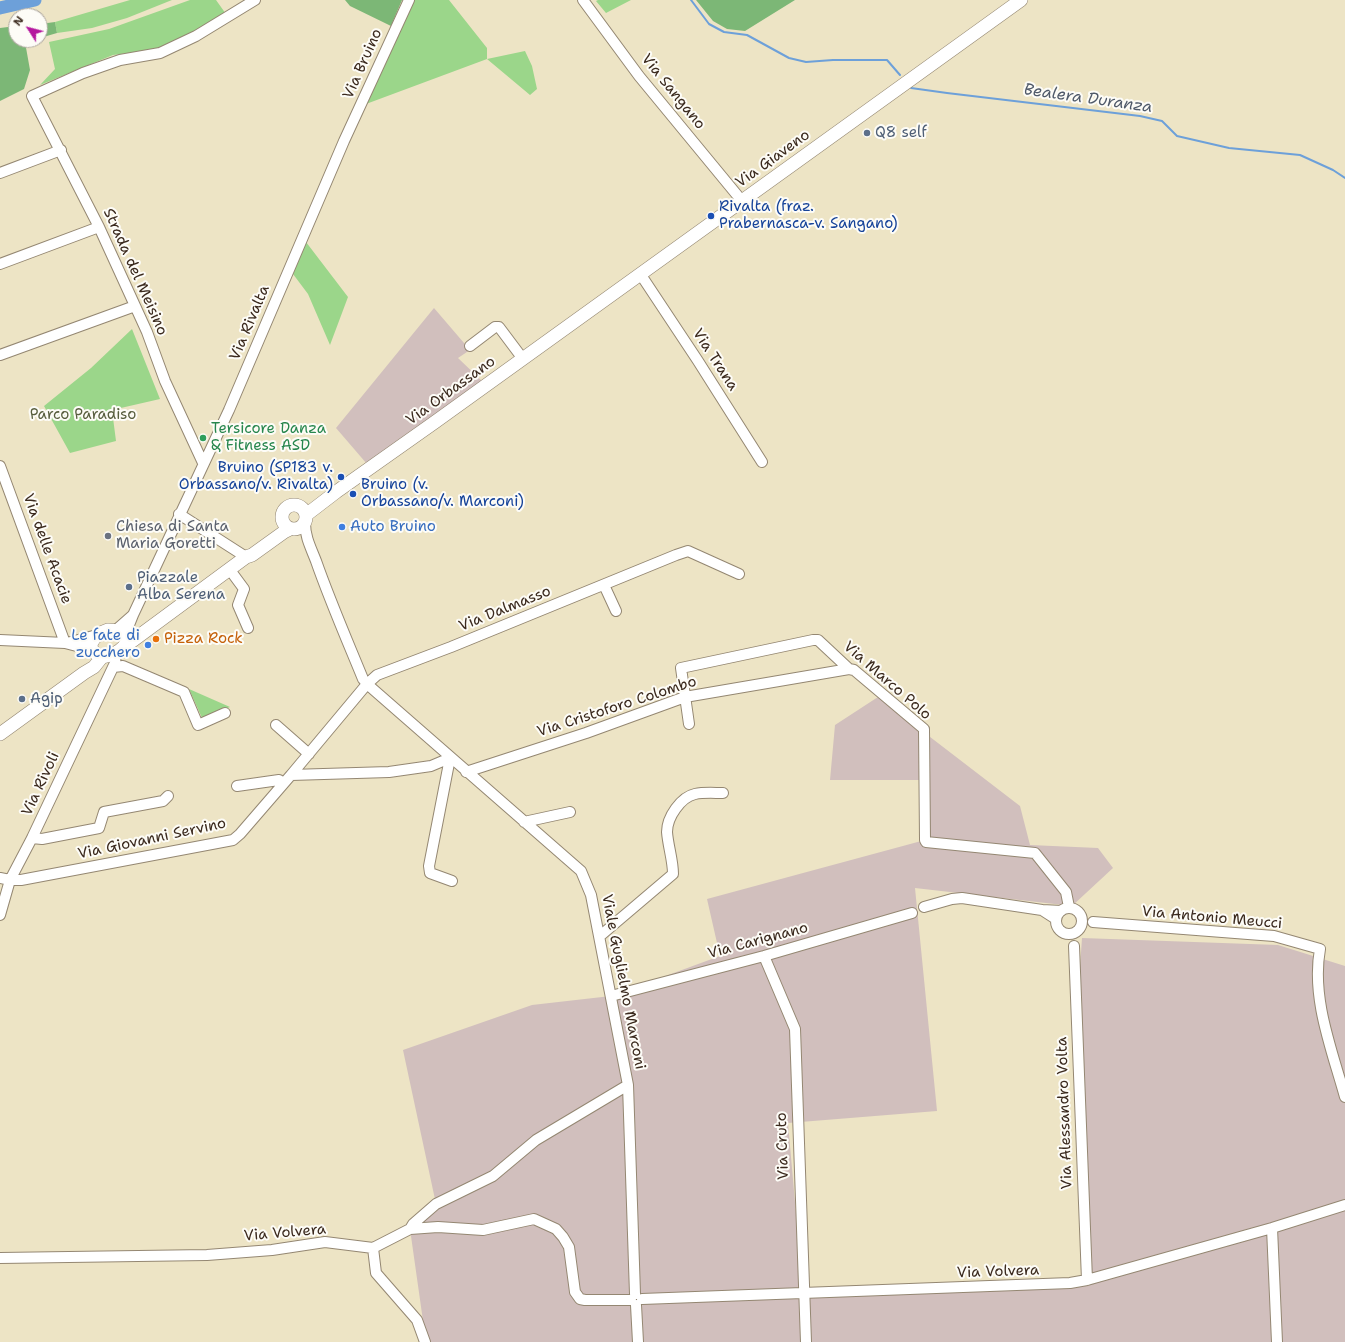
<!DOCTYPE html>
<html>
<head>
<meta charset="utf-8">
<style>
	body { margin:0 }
	#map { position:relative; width:1345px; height:1342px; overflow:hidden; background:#ede4c5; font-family:"Shantell Sans",sans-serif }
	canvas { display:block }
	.north { position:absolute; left:8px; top:8px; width:40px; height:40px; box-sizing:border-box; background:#fdfcf7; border:1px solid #afa8a0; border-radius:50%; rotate:306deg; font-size:11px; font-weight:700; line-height:16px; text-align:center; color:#3b2a1e }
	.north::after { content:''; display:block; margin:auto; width:14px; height:18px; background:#b5179e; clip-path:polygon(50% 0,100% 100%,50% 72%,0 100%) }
</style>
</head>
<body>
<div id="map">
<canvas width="1345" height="1342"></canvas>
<div class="north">N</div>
</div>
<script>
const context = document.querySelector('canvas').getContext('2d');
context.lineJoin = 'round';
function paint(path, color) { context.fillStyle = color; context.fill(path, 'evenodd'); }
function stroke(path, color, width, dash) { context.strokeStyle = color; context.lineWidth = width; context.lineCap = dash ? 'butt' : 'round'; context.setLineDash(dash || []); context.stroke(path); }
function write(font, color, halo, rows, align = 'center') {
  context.font = font + ' "Shantell Sans",sans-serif'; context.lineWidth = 4; context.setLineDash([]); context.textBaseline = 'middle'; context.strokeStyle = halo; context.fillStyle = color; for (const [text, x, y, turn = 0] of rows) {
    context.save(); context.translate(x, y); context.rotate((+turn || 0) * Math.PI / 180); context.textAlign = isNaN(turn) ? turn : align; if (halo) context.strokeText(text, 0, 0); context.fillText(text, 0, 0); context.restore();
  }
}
paint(new Path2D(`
	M434,308L470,350L458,358L482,381L367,464L336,428Z
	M878,697L1020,806L1030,845L1098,848L1113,868L1072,906L915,888L937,1111L788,1123L803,1293L1087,1280L1080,967L1082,938L1278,945L1345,966V1342H426L410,1229L436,1204L403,1050L532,1005L611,996L720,956L707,899L925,840L920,780H830L835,725Z`), '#d1bfbd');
paint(new Path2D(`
	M130,0H172L127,18L92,28L57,33L55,22Z
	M190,0H216L226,14L188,36L160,49L113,55L40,85L55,69L49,42L109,29Z
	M412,0H449L487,48V59L525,51L532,66L537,89L530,95L487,59L366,104Z
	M598,0H631L606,13L596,1Z
	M306,242L348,297L330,345L308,294L293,274Z
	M132,329L160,399L112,410L116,441L70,453L44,406L91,368Z
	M189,689L230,707L202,718Z`), '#9bd68a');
paint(new Path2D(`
	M345,0H402L391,26L350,6Z
	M696,0H795L745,31L727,29L713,21Z
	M55,22L57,33L40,38V24Z
	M16,26V40H31L25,42L30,70L24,89L0,101V28Z`), '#7cb776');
stroke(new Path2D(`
	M691,0L709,24L724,32L747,35L789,58L806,62L833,60H887L900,75
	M911,88L947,93L1140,116L1162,121L1177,136L1229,148L1300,155L1333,170L1345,178`), '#6da0d9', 2);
stroke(new Path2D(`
	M0,8L35,0`), '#6da0d9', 13);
const minor = new Path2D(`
	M583,0L639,76L742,201
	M0,173L61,150
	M0,264L99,227
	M641,275L698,361L762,462
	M470,346L495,327H499L523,359
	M0,355L135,306
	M203,463L165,381L147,332L99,227L32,96L83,73L120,60L160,53L196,36L255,0
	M0,466L65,643
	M179,514L246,557
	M305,523C305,537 311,548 316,561C330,601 347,640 363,679L367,684L581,871L591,895L628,1085L635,1294
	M230,570L244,589L238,605L248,628
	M604,585L616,611
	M133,615L229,410L344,141L409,0
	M116,630L133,615L125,635
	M0,640L65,643L92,650
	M67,643L97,635
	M113,667L123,666L184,692L198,725L225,713
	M689,724L681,668L813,640H818L849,669L854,670L924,729L925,840L926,842L1035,853L1066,892L1069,907
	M276,725L309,754
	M450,758L429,866L430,873L452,881
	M466,772L586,733L685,697L849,669
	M291,775L367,684L377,675L451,647L676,555L688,551L739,574
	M237,786L279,780L284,783
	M524,822L570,812
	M32,838L42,839L99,828L104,812L163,801L168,796
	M0,878L10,880H21L233,840L240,834L291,775L389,772L431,766L450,758
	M924,907L952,899L962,898L1042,910
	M1056 921a13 13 0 1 1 26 0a13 13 0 1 1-26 0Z
	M0,915L10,880L32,838L115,663L116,653
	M1056,919L1042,910L1061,911
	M1093,922L1274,936L1320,949C1311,998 1332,1050 1345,1097
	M600,936L673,874C673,860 668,846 667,832C667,817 681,797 695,794C704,792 714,793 723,793
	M1074,946L1087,1280
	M764,956L795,1029L806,1342
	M611,996L764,956L912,913
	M1272,1228L1277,1342
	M410,1229L413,1224L436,1204L493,1176L536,1140L628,1085
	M373,1248L376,1273L417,1320L425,1342
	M0,1258L207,1255L272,1250L325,1242L373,1248L410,1229L438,1227L483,1230L534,1219L556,1229L563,1237L569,1247L575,1292L580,1299L585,1300H631
	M642,1299L1070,1283L1087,1280L1272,1228L1345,1205
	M636,1305L638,1342`);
const major = new Path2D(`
	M282 517a12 12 0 1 1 24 0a12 12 0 1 1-24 0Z
	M306,515L336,492L435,422L1021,0
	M108,630C121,630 135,639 120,650C115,654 108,656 102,657C82,649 93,635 108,630Z
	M124,647L246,557L252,555L284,532L290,529
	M0,734L84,673L94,667L102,657`);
stroke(minor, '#948772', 12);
stroke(major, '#948772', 14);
stroke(minor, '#fff', 10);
stroke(major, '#fff', 13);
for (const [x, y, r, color] of [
	[867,133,4,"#5c6f8a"],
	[711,216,4,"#1a4fb4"],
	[203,438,4,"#2e9e5b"],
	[341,477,4,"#1a4fb4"],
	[353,494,4,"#1a4fb4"],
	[342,527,4,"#3f7fe0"],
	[108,536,4,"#6b7280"],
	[129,587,4,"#5c6f8a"],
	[156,639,4,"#e8710a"],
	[148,645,4,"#3f7fe0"],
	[22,699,4,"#5c6f8a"]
]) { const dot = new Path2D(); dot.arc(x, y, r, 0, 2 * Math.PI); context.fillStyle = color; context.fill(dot); stroke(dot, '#fdfcf7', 1.5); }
write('15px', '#3b2a1e', '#fdfcf7', [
	["Via Bruino",363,64,-66],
	["Via Sangano",673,92,51],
	["Via Giaveno",773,159,-36],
	["Strada del Meisino",135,272,66],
	["Via Rivalta",250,323,-67],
	["Via Trana",715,360,57],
	["Via Orbassano",451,391,-36],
	["Via delle Acacie",47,549,70],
	["Via Dalmasso",505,609,-22],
	["Via Marco Polo",887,681,41],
	["Via Cristoforo Colombo",617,707,-18],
	["Via Rivoli",41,784,-65],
	["Via Giovanni Servino",152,839,-12],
	["Via Antonio Meucci",1212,918,5],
	["Via Carignano",758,941,-15],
	["Viale Guglielmo Marconi",623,982,79],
	["Via Alessandro Volta",1065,1113,-92],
	["Via Cruto",783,1146,-92],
	["Via Volvera",285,1233,-5],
	["Via Volvera",998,1272,-2]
]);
write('15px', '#4e5e75', '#fdfcf7', [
	["Q8 self",875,133],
	["Piazzale",137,578],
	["Alba Serena",137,595],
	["Agip",30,699]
], 'left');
write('15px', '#164399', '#fdfcf7', [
	["Rivalta (fraz.",719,207],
	["Prabernasca-v. Sangano)",719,224],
	["Bruino (SP183 v.",333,468,"right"],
	["Orbassano/v. Rivalta)",333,485,"right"],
	["Bruino (v.",361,485],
	["Orbassano/v. Marconi)",361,502]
], 'left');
write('15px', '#585e3e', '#fdfcf7', [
	["Parco Paradiso",83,415]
]);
write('15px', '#27864d', '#fdfcf7', [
	["Tersicore Danza",211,429],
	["& Fitness ASD",211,446]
], 'left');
write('15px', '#5b616d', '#fdfcf7', [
	["Chiesa di Santa",116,527],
	["Maria Goretti",116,544]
], 'left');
write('15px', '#366cbe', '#fdfcf7', [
	["Auto Bruino",350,527],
	["Le fate di",140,636,"right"],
	["zucchero",140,653,"right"]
], 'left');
write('15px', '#c56008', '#fdfcf7', [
	["Pizza Rock",164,639]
], 'left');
write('italic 16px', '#4f5969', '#fdfcf7', [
	["Bealera Duranza",1088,99,8]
]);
</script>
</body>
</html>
